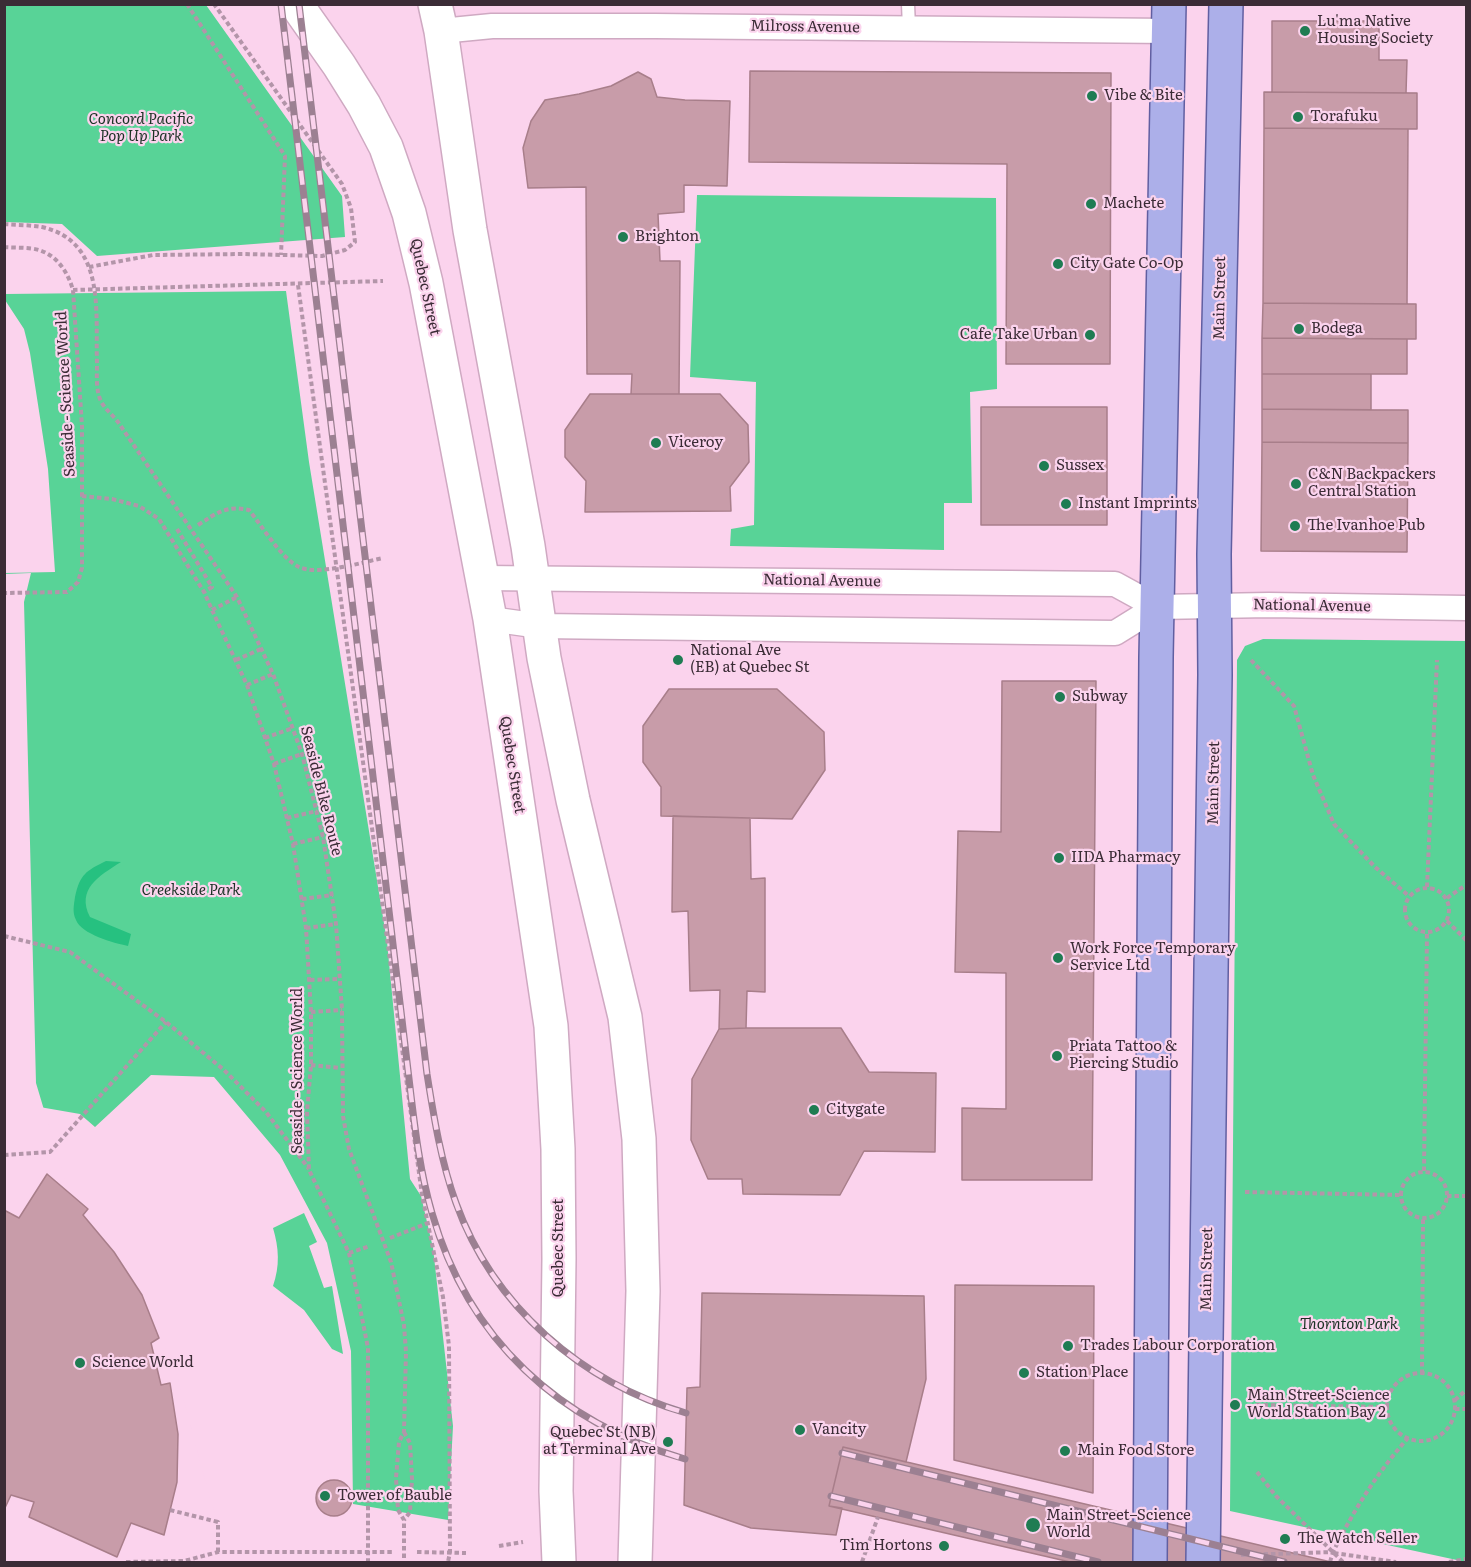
<!DOCTYPE html>
<html>
<head>
<meta charset="utf-8">
<style>
	body { margin:0 }
	#map { position:relative; width:1471px; height:1567px; overflow:hidden; background:#fbd3ed; font-family:Literata,serif }
	canvas { display:block }
	.frame { position:absolute; inset:0; border:6px solid #3b2c36; pointer-events:none }
</style>
</head>
<body>
<div id="map">
<canvas width="1471" height="1567"></canvas>
<div class="frame"></div>
</div>
<script>
const context = document.querySelector('canvas').getContext('2d');
context.lineJoin = 'round';
function paint(path, color) { context.fillStyle = color; context.fill(path, 'evenodd'); }
function stroke(path, color, width, dash) { context.strokeStyle = color; context.lineWidth = width; context.lineCap = dash ? 'butt' : 'round'; context.setLineDash(dash || []); context.stroke(path); }
function write(font, color, halo, rows, align = 'center') {
  context.font = font + ' Literata,serif'; context.lineWidth = 4.5; context.setLineDash([]); context.textBaseline = 'middle'; context.strokeStyle = halo; context.fillStyle = color; for (const [text, x, y, turn = 0] of rows) {
    context.save(); context.translate(x, y); context.rotate((+turn || 0) * Math.PI / 180); context.textAlign = isNaN(turn) ? turn : align; if (halo) context.strokeText(text, 0, 0); context.fillText(text, 0, 0); context.restore();
  }
}
paint(new Path2D(`
	M4,5H206L342,196L345,237L97,256L62,224L5,222Z
	M697,195L996,198L997,389L970,392L972,503H944V550L730,546L731,529L754,525L756,382L690,377Z
	M286,291L309,462L387,942L410,1179L421,1196L433,1248L453,1426L448,1520L353,1504L351,1351L327,1243L280,1155L214,1077L151,1075L95,1127L80,1114L5,1101V573L55,572L48,469L30,353L24,329L5,300V294Z
	M1263,639L1466,641V1562L1230,1511L1237,660L1245,646Z
	M304,1213L317,1242L309,1246L324,1288L332,1286L343,1354L332,1349L304,1310L273,1286C280,1266 279,1248 273,1228Z`), '#58d397');
paint(new Path2D(`
	M106,861L121,862C99,876 76,889 90,917L131,934L128,946C114,943 81,934 76,920C72,912 74,905 75,897C80,874 86,871 106,861Z`), '#26c180');
paint(new Path2D(`
	M31,573L24,602L36,1083L85,1247L172,1356L210,1498L232,1562H4V574Z`), '#fbd3ed');
const building = new Path2D(`
	M1272,21H1379V60H1407L1406,93L1272,92Z
	M750,71L1111,73L1110,364H1006L1007,164L749,162Z
	M638,72L651,79L657,97L685,100L730,101L727,186L684,185V212L658,214L660,261H680L679,394H631L632,374H587L586,187L528,188L523,148L531,121L545,100L579,94L611,86Z
	M1264,92L1417,93V129L1264,128Z
	M1264,128L1408,129L1407,304L1263,303Z
	M1263,303L1416,304V339L1262,338Z
	M1262,338L1407,339V374H1262Z
	M1262,374H1371V410L1262,409Z
	M590,394H720L748,425L749,462L730,487L731,511L585,512L586,481L565,457V430Z
	M981,407H1107V525H981Z
	M1262,409L1408,410V443L1262,442Z
	M1262,442L1408,443L1407,552L1261,551Z
	M1002,681H1096L1092,1180H962V1108L1006,1109V973L955,972L958,831L1001,832Z
	M669,689H777L824,732L825,770L792,819L661,816V787L643,762V726Z
	M673,816L750,818L751,879L765,878V992L747,991L746,1028L719,1029L720,990L690,991L688,911L672,912Z
	M746,1028H841L869,1072L936,1073L935,1152L864,1151L840,1195L743,1194L742,1179H708L691,1140L692,1079L719,1029Z
	M47,1174L88,1209L83,1215L114,1252L142,1295L159,1338L151,1343L161,1385L170,1383L178,1434L177,1482L164,1535L131,1523L117,1557L29,1517L34,1502L11,1495L4,1510V1210L19,1218Z
	M955,1285L1094,1286L1093,1493L954,1460Z
	M702,1293L924,1296L926,1379L906,1462L843,1447L829,1506L842,1508L836,1535L751,1528L684,1505L687,1388L700,1387Z
	M843,1447L1331,1562H1070L829,1506Z
	M316 1498a18 18 0 1 1 36 0a18 18 0 1 1-36 0Z`);
paint(building, '#c89ca9');
stroke(building, '#a87e8a', 1.5);
const lane = new Path2D(`
	M908,4L909,28`);
const street = new Path2D(`
	M441,31L492,26H655L1169,31
	M482,578L1115,584L1157,607
	M490,619L540,626L1115,633L1157,607L1269,605L1466,608`);
const secondary = new Path2D(`
	M296,4L339,65L364,105L386,147L409,213L426,283L490,619L551,1026L558,1149L559,1259L556,1491L559,1562
	M435,4L441,31L470,230L528,546L544,658L573,800L625,1017L639,1139L643,1291L635,1562`);
const primary = new Path2D(`
	M1150,1562L1156,657L1169,4
	M1203,1562L1215,675L1214,554L1226,4`);
stroke(lane, '#cfa9c2', 15);
stroke(street, '#cfa9c2', 27);
stroke(secondary, '#cfa9c2', 36);
stroke(primary, '#615fa1', 36);
stroke(new Path2D(`
	M187,4L285,156L281,255
	M4,224C16,225 30,225 42,227C107,242 95,313 97,364C97,374 96,386 99,396C102,407 111,413 118,422L237,597L273,674L302,754L323,837L336,924L342,1010L343,1116L349,1149L391,1262L404,1325L406,1352L404,1432L399,1442L396,1478L398,1510L404,1520V1562
	M4,247C15,248 29,247 39,250C58,256 68,273 73,290L82,426V568L78,582L67,592L4,593
	M89,267L153,255L244,254L322,256L345,250L355,242L351,208L342,184L214,4
	M298,285L422,1195L443,1297L449,1346L450,1552L448,1562
	M73,290L383,281
	M82,496L112,499L139,506L159,519L204,592L212,610L247,685L274,764L293,844L306,928L311,1012V1065L307,1112L309,1170L349,1253L368,1348V1562
	M198,525C217,513 226,505 249,510C262,526 281,558 299,567C318,576 363,562 383,558
	M177,529L212,587L204,592
	M212,610L237,597
	M236,660L261,649
	M1251,660L1294,706L1313,775L1334,824L1375,867L1409,896
	M247,685L273,674
	M265,738L293,728
	M274,764L302,754
	M287,818L317,811
	M293,844L323,837
	M1427,887L1437,660
	M1405 910a22 22 0 1 1 44 0a22 22 0 1 1-44 0Z
	M1447,898L1466,885
	M302,899L333,895
	M1447,921L1466,940
	M306,928L336,924
	M4,936L70,952L166,1022L224,1070L266,1112L309,1169
	M310,980L340,979
	M311,1012L342,1010
	M311,1065L341,1068
	M4,1155L50,1152L166,1022
	M1424,1171L1427,932
	M1401 1195a23 23 0 1 1 46 0a23 23 0 1 1-46 0Z
	M1245,1192L1401,1195
	M1447,1196H1466
	M390,1238L428,1223
	M349,1253L370,1246
	M1387 1407a34 34 0 1 1 68 0a34 34 0 1 1-68 0Z
	M1422,1374L1423,1218
	M1455,1400L1466,1390
	M1256,1405L1387,1407
	M1455,1409H1466
	M404,1432L410,1443L412,1479L410,1512L404,1520
	M1257,1472L1276,1496L1343,1562
	M170,1510L218,1522V1552
	M499,1546L523,1542
	M417,1552L466,1553
	M1334,1553L1396,1562
	M1241,1555L1333,1552C1354,1510 1376,1474 1408,1438
	M126,1562L184,1561L218,1552H393
	M862,1562L878,1517
	M1330,1562L1333,1552
	M1449,1562L1466,1559`), '#b395a9', 4, [4.5, 3]);
stroke(lane, '#fff', 12);
stroke(street, '#fff', 24);
stroke(secondary, '#fff', 33);
stroke(primary, '#acafe9', 33);
const rail = new Path2D(`
	M281,4L410,1087C415,1129 420,1172 432,1213C468,1340 560,1423 685,1459
	M299,4L427,1074C434,1118 441,1162 456,1203C493,1306 582,1383 686,1413
	M842,1453L1284,1562
	M831,1496L1098,1562`);
stroke(rail, '#9c8092', 7);
stroke(rail, '#fbd3ed', 4.5, [14]);
for (const [x, y, r, color] of [
	[1305,31,6,"#1f7c53"],
	[1092,96,6,"#1f7c53"],
	[1298,117,6,"#1f7c53"],
	[1091,204,6,"#1f7c53"],
	[623,237,6,"#1f7c53"],
	[1058,264,6,"#1f7c53"],
	[1299,329,6,"#1f7c53"],
	[1090,335,6,"#1f7c53"],
	[656,443,6,"#1f7c53"],
	[1044,466,6,"#1f7c53"],
	[1296,484,6,"#1f7c53"],
	[1066,504,6,"#1f7c53"],
	[1295,526,6,"#1f7c53"],
	[678,660,6,"#1f7c53"],
	[1060,697,6,"#1f7c53"],
	[1059,858,6,"#1f7c53"],
	[1058,958,6,"#1f7c53"],
	[1057,1056,6,"#1f7c53"],
	[814,1110,6,"#1f7c53"],
	[1068,1346,6,"#1f7c53"],
	[80,1363,6,"#1f7c53"],
	[1024,1373,6,"#1f7c53"],
	[1235,1405,6,"#1f7c53"],
	[800,1430,6,"#1f7c53"],
	[668,1442,6,"#1f7c53"],
	[1065,1451,6,"#1f7c53"],
	[325,1496,6,"#1f7c53"],
	[1033,1525,8,"#1f7c53"],
	[1285,1539,6,"#1f7c53"],
	[944,1546,6,"#1f7c53"]
]) { const dot = new Path2D(); dot.arc(x, y, r, 0, 2 * Math.PI); context.fillStyle = color; context.fill(dot); stroke(dot, '#fbd3ed', 2); }
write('15px', '#3b2c36', '#fbd3ed', [
	["Lu'ma Native",1317,22],
	["Housing Society",1317,39],
	["Vibe & Bite",1104,96],
	["Torafuku",1310,117],
	["Machete",1103,204],
	["Brighton",635,237],
	["City Gate Co-Op",1070,264],
	["Bodega",1311,329],
	["Cafe Take Urban",1078,335,"right"],
	["Viceroy",668,443],
	["Sussex",1056,466],
	["C&N Backpackers",1308,475],
	["Central Station",1308,492],
	["Instant Imprints",1078,504],
	["The Ivanhoe Pub",1307,526],
	["National Ave",690,651],
	["(EB) at Quebec St",690,668],
	["Subway",1072,697],
	["IIDA Pharmacy",1071,858],
	["Work Force Temporary",1070,949],
	["Service Ltd",1070,966],
	["Priata Tattoo &",1069,1047],
	["Piercing Studio",1069,1064],
	["Citygate",826,1110],
	["Trades Labour Corporation",1080,1346],
	["Science World",92,1363],
	["Station Place",1036,1373],
	["Main Street-Science",1247,1396],
	["World Station Bay 2",1247,1413],
	["Vancity",812,1430],
	["Quebec St (NB)",656,1433,"right"],
	["at Terminal Ave",656,1450,"right"],
	["Main Food Store",1077,1451],
	["Tower of Bauble",337,1496],
	["Main Street–Science",1046,1516],
	["World",1046,1533],
	["The Watch Seller",1297,1539],
	["Tim Hortons",932,1546,"right"]
], 'left');
write('15px', '#3b2c36', '#fbd3ed', [
	["Milross Avenue",805,27,1],
	["Quebec Street",425,287,78],
	["Main Street",1220,298,-89],
	["Seaside - Science World",66,394,-93],
	["National Avenue",822,581,1],
	["National Avenue",1312,606,1],
	["Quebec Street",512,765,81],
	["Main Street",1214,783,-89],
	["Seaside Bike Route",321,791,76],
	["Seaside - Science World",298,1071,-90],
	["Quebec Street",559,1248,-90],
	["Main Street",1207,1269,-89]
]);
write('italic 15px', '#1a3124', '#fbd3ed', [
	["Concord Pacific",141,120],
	["Pop Up Park",141,137],
	["Creekside Park",191,891],
	["Thornton Park",1349,1325]
]);
</script>
</body>
</html>
